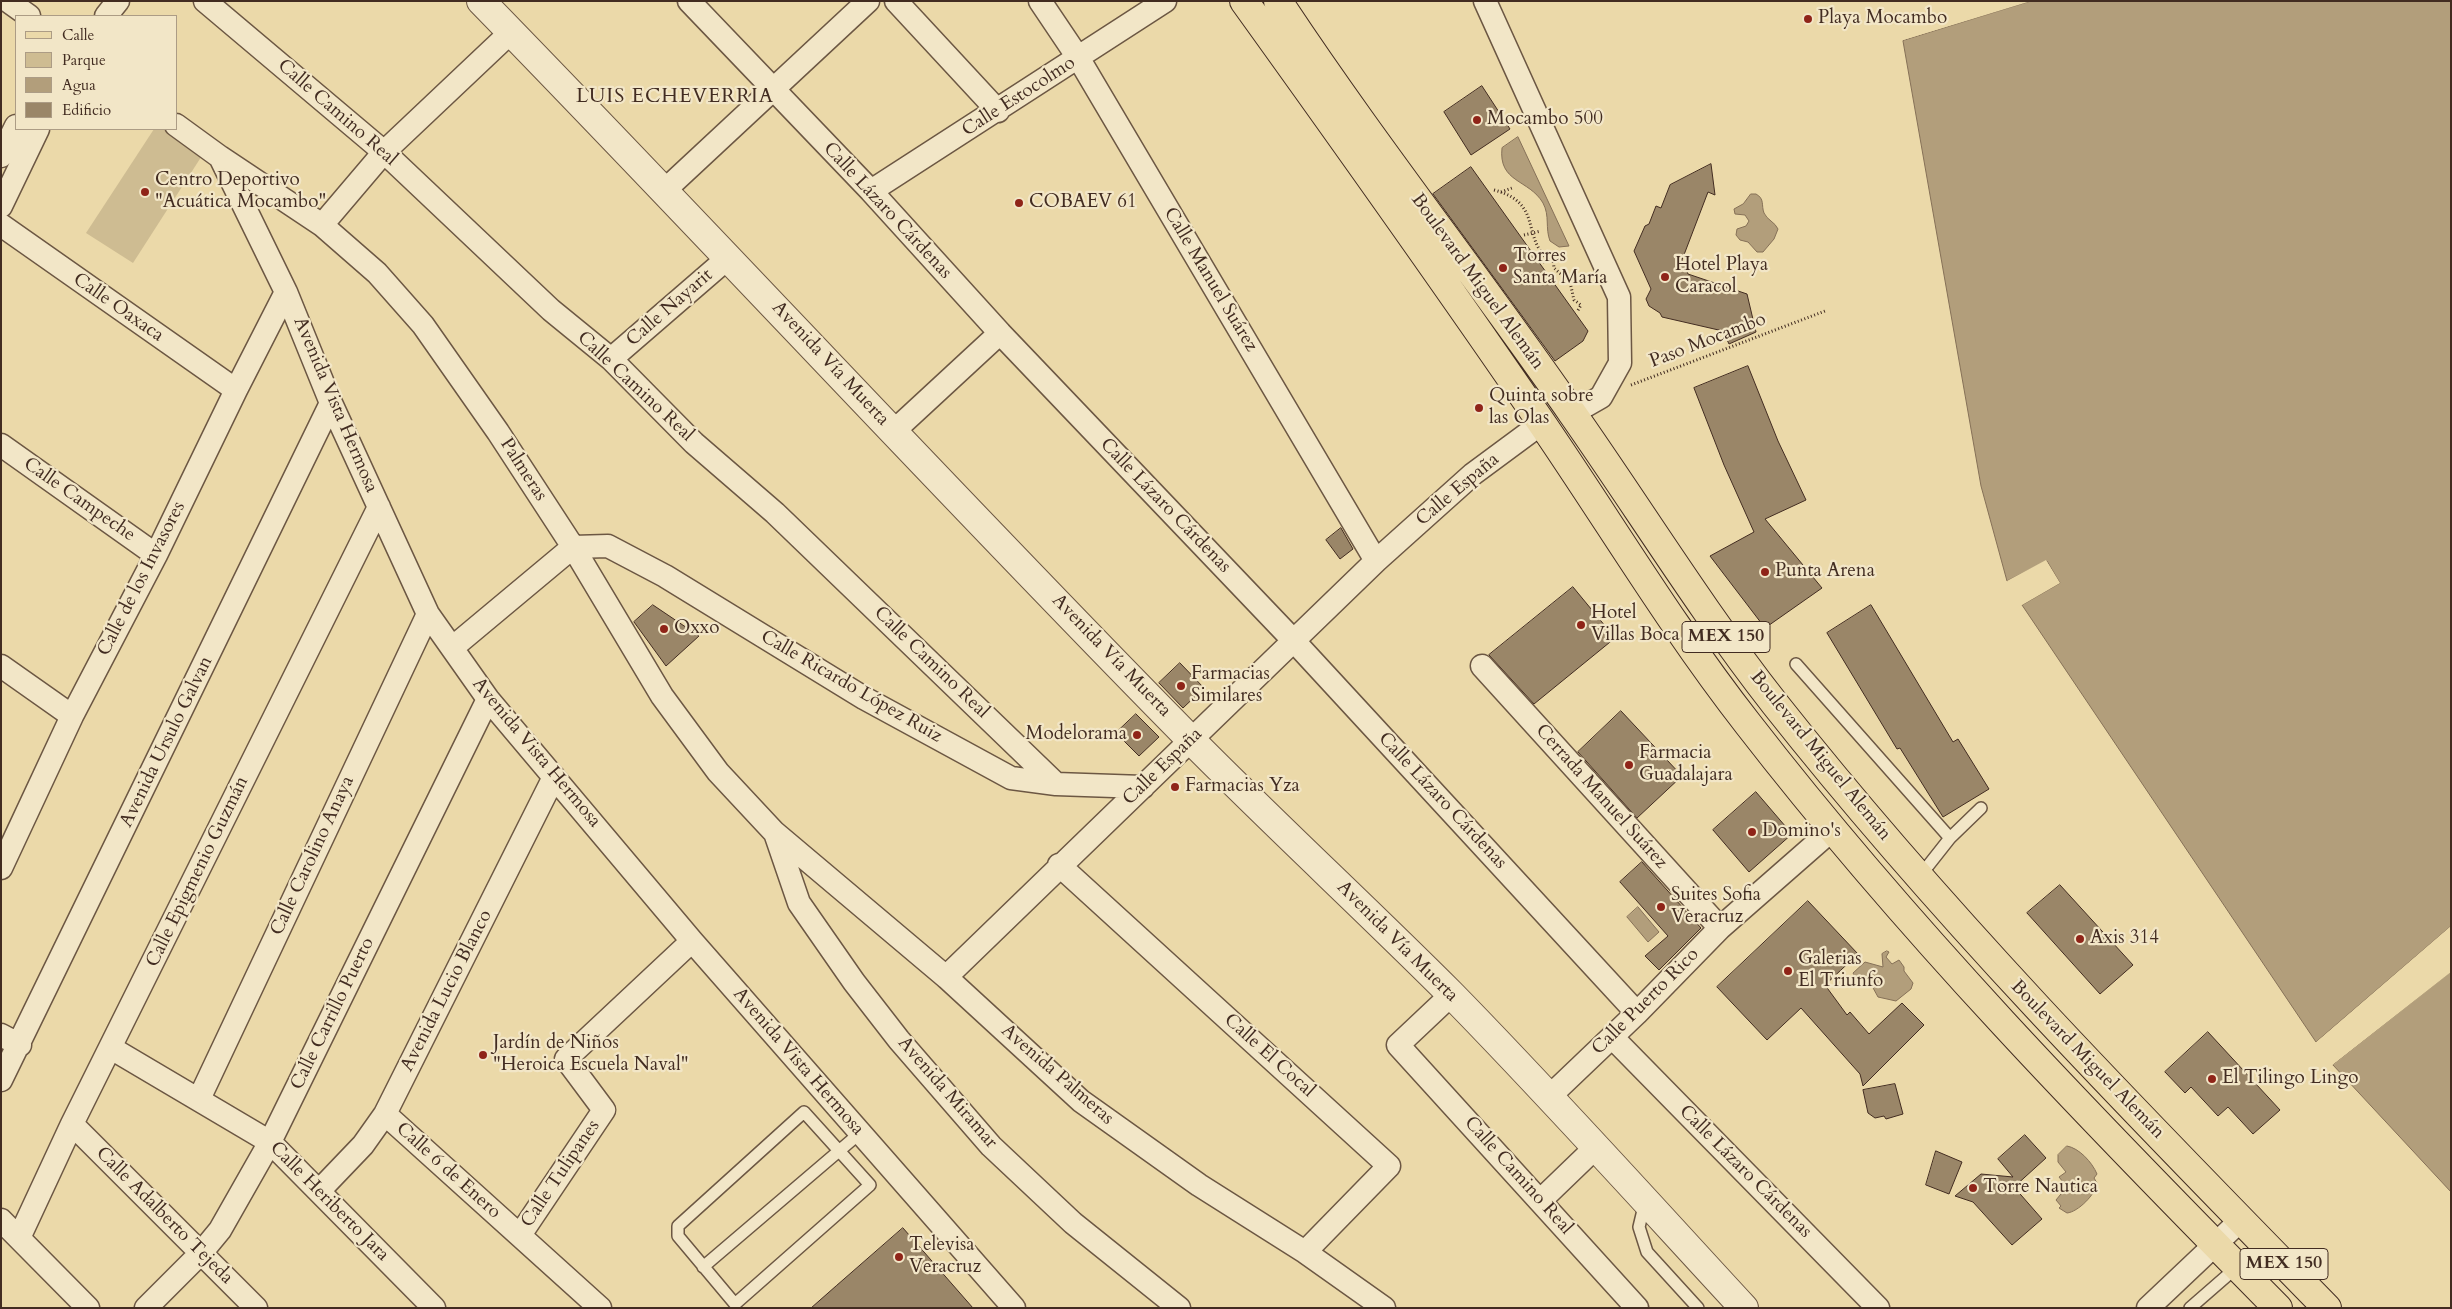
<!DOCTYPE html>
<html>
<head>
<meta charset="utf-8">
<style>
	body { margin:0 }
	#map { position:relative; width:2452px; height:1309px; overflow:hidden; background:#ebd9a9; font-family:Cardo,serif }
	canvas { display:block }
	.frame { position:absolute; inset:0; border:2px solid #422c21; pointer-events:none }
	.legend { position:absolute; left:15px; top:15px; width:162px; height:115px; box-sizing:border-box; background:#f2e6c7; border:1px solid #ac9c85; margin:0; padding:6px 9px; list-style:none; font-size:15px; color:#422c21 }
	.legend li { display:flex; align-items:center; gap:10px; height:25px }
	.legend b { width:25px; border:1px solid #ac9c85 }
</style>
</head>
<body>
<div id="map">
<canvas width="2452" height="1309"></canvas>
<div class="frame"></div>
<ul class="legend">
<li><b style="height:6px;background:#ebd9a9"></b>Calle</li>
<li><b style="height:14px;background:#cebc92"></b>Parque</li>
<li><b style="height:14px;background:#b29e7b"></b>Agua</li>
<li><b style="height:14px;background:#9a8668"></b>Edificio</li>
</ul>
</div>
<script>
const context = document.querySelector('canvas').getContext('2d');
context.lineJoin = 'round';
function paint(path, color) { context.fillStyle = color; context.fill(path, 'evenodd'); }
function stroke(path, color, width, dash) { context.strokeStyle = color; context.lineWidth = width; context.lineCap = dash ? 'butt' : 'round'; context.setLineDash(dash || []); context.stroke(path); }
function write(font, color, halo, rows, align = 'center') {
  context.font = font + ' Cardo,serif'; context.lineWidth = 4.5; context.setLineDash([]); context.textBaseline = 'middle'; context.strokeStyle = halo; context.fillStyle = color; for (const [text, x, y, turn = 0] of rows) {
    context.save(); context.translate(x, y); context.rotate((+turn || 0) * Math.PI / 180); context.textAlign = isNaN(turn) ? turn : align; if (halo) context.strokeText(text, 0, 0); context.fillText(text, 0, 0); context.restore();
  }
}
paint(new Path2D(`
	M154,129H170L205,151L133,263L86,233Z`), '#cebc92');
const water = new Path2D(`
	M2031,1H2451V926L2316,1042L2022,605L2060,583L2047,561L2007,581L1981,486L1903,41Z
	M1518,137L1569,246L1559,247L1550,241C1545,228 1550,216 1543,203C1529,179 1498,183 1502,148Z
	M1751,194H1756C1765,199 1761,205 1764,213C1767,220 1775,222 1778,229L1774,239L1763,252H1757L1748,242L1740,240L1736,235L1737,229L1746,226L1749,221L1745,215L1735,214L1734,209L1743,204Z
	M1638,907L1659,932L1648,942L1627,917Z
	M1887,951L1889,952L1886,957L1892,964L1899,960L1904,967V971L1913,983L1911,989L1896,1001L1878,997L1872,986L1856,979L1853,973L1865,962L1883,967L1882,954Z
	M2451,972V1192L2333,1065Z
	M2067,1146C2079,1148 2092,1162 2097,1174L2094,1178L2097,1183C2096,1194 2078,1212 2067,1213L2059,1208L2061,1206L2056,1200L2065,1189L2061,1185L2063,1182L2059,1177L2066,1172L2058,1162V1155Z`);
paint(water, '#b29e7b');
stroke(water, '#857057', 1);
paint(new Path2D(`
	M2023,1H2031L1900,41L1902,38Z
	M2046,560L2060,583L2022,605L2021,603L2057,582L2045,564L2009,583L2007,581Z
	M2451,926V929L2318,1044H2314Z
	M2451,970V972L2331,1066V1063Z`), '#ebd9a9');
const building = new Path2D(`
	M1482,86L1510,129L1471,155L1444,112Z
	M1711,164L1715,195L1708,192L1682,260L1688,274L1747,294L1756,332L1729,344L1723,331L1662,317L1660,313L1649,306L1646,299L1651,289L1634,251L1645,226L1649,224L1656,206L1661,208L1670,185Z
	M1471,167L1588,331L1583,341L1555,361L1433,194Z
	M1748,366L1778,441L1806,500L1765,519L1822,588L1765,628L1710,556L1754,532L1724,465L1694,388Z
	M1341,528L1353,549L1340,559L1326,540Z
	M1573,587L1615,638L1534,704L1489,655Z
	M653,605L699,636L666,666L634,622Z
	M1871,605L1953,742L1958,739L1989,789L1943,817L1900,748L1897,749L1827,633Z
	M1180,663L1204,688L1183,708L1159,683Z
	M1621,711L1682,776L1637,818L1578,752Z
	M1136,714L1159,737L1139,756L1116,733Z
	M1756,792L1792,834L1749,872L1713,830Z
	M1642,862L1701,928L1659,970L1645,956L1668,936L1620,882Z
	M2060,885L2133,965L2100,994L2027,913Z
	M1808,901L1858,954L1825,985L1847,1015L1850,1012L1869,1034L1902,1003L1924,1025L1863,1086L1860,1074L1801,1008L1767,1040L1717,987Z
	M2208,1032L2280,1110L2253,1134L2228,1107L2218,1116L2191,1087L2185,1093L2165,1072Z
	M1895,1084L1903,1114L1886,1119L1884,1116L1875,1118L1868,1113L1863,1090Z
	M2025,1135L2046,1158L2014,1187L2042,1219L2012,1245L1973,1202L1955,1196L1981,1174L2013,1177L1998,1159Z
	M1936,1151L1962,1162L1949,1194L1926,1185Z
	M903,1228L973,1308H811L836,1286Z`);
paint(building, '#9a8668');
stroke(building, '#422c21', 1);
const service = new Path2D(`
	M1796,664L1950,838L1920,876
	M1950,838L1981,808
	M804,1112L870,1185L735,1304L678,1236V1226Z
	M1645,1202L1639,1227L1647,1252L1698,1308
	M703,1267L860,1133
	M2190,1308L2237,1267`);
const minor = new Path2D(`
	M8,1L29,16
	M205,1L384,152L551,310L611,359L694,443L775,513L1056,784
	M689,1L871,191L1000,333L1293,640L1637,1013
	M896,1L998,111
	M1040,1L1079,59L1376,561
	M1485,1L1619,297L1620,363L1601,397L1573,413
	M106,16L118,1
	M176,125L220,157L322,225L377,273L423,325L498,432L573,547L662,696L718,772L774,832L946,977L1081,1101L1199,1185L1305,1252L1384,1308
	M1,156L16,126
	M221,159L286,292L331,403L428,614L488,699L692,941L1014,1308
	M665,190L868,1
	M871,191L1165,1
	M1,206L38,129
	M1,225L236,390
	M322,225L384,152L511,32
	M611,359L729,257
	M894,431L1000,333
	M1,445L156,555
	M573,547L608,546L665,576L864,698L1011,778L1056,784L1143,787
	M452,648L573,547
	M1,666L72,716
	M1482,666L1720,928
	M775,833L799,903L854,982L899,1040L991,1146L1073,1223L1179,1308
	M1059,865L1389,1166L1305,1252
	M1,868L72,716L156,555L236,390L286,292
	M946,977L1376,561L1473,474L1542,423
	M1451,995L1398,1045L1637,1308
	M1,1035L20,1045
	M1612,1037L1878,1308
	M111,1048L270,1142L434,1308
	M1,1080L331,403
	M1549,1097L1637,1013L1720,928L1833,829
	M199,1099L428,614
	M385,1114L600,1308
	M72,1124L256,1308
	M319,1191L363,1145L385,1114L554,777
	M1541,1200L1596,1147
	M1,1220L88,1308
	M520,1235L604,1110L566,1059L692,941
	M19,1238L72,1124L379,507
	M146,1308L201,1253L220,1230L270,1142L488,699
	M2148,1308L2241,1220`);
const tertiary = new Path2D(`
	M481,1C719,245 950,496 1190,739C1275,825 1365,908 1451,994C1551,1096 1647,1203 1744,1308`);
const primary = new Path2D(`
	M1244,1C1344,140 1443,279 1539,419C1609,521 1672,627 1748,724C1909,932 2093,1121 2278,1308
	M1278,1C1371,142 1476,274 1572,413C1640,510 1702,611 1775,704C1944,918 2136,1113 2327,1308`);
stroke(service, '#6c5743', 14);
stroke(minor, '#6c5743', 25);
stroke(tertiary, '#6c5743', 30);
stroke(primary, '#422c21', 30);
stroke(new Path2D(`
	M1494,190C1543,203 1521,235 1548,260L1553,259L1554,268L1570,282L1574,300L1581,305L1577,312
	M1501,192L1512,188
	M1524,235L1541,231
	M1543,262L1548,260
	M1631,385L1825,311`), '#422c21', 3, [1, 2.5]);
stroke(service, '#f2e6c7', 11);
stroke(minor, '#f2e6c7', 22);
stroke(tertiary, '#f2e6c7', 28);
stroke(primary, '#ebd9a9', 28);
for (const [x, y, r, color] of [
	[1808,19,5,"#8f2418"],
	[1477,120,5,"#8f2418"],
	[145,192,5,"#8f2418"],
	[1019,203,5,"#8f2418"],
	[1503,268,5,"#8f2418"],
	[1665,277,5,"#8f2418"],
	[1479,408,5,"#8f2418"],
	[1765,572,5,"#8f2418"],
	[1581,625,5,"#8f2418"],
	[664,629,5,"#8f2418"],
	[1181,686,5,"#8f2418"],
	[1137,735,5,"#8f2418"],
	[1629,765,5,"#8f2418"],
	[1175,787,5,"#8f2418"],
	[1752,832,5,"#8f2418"],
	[1661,907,5,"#8f2418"],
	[2080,939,5,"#8f2418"],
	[1788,971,5,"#8f2418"],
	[483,1055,5,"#8f2418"],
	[2212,1079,5,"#8f2418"],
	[1973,1188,5,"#8f2418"],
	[899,1257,5,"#8f2418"]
]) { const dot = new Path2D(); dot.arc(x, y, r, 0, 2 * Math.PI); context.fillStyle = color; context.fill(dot); stroke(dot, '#f2e6c7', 2); }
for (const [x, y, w] of [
	[1726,637,88],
	[2284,1264,88]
]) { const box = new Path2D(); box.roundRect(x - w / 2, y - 15.5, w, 31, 4); context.fillStyle = '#f2e6c7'; context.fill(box); stroke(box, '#422c21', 1); }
write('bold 18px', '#422c21', null, [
	["MEX 150",1726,637],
	["MEX 150",2284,1264]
]);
write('19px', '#422c21', '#f2e6c7', [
	["Playa Mocambo",1818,19],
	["Mocambo 500",1487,120],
	["Centro Deportivo",155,181],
	["\"Acuática Mocambo\"",155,203],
	["COBAEV 61",1029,203],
	["Torres",1513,257],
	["Santa María",1513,279],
	["Hotel Playa",1675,266],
	["Caracol",1675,288],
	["Quinta sobre",1489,397],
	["las Olas",1489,419],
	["Punta Arena",1775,572],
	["Hotel",1591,614],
	["Villas Boca",1591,636],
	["Oxxo",674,629],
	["Farmacias",1191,675],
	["Similares",1191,697],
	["Modelorama",1127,735,"right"],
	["Farmacia",1639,754],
	["Guadalajara",1639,776],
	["Farmacias Yza",1185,787],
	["Domino's",1762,832],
	["Suites Sofia",1671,896],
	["Veracruz",1671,918],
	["Axis 314",2090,939],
	["Galerias",1798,960],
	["El Triunfo",1798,982],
	["Jardín de Niños",493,1044],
	["\"Heroica Escuela Naval\"",493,1066],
	["El Tilingo Lingo",2222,1079],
	["Torre Nautica",1983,1188],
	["Televisa",909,1246],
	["Veracruz",909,1268]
], 'left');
write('19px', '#422c21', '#f2e6c7', [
	["Calle Estocolmo",1019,97,-33],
	["Calle Camino Real",337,113,41],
	["Calle Lázaro Cárdenas",887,211,47],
	["Calle Manuel Suárez",1210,280,59],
	["Boulevard Miguel Alemán",1477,282,54],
	["Calle Oaxaca",118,308,35],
	["Calle Nayarit",670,308,-41],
	["Paso Mocambo",1708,341,-21],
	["Avenida Vía Muerta",830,364,47],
	["Calle Camino Real",635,387,43],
	["Avenida Vista Hermosa",335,405,67],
	["Palmeras",523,470,57],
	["Calle España",1458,490,-40],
	["Calle Campeche",79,500,35],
	["Calle Lázaro Cárdenas",1165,506,46],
	["Calle de los Invasores",142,579,-63],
	["Avenida Vía Muerta",1111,656,46],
	["Calle Camino Real",931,663,44],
	["Calle Ricardo López Ruiz",851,687,30],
	["Avenida Ursulo Galvan",167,742,-64],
	["Avenida Vista Hermosa",536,753,50],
	["Boulevard Miguel Alemán",1820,756,51],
	["Calle España",1163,767,-44],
	["Cerrada Manuel Suárez",1601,797,48],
	["Calle Lázaro Cárdenas",1442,801,47],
	["Calle Carolino Anaya",313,856,-65],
	["Calle Epigmenio Guzmán",198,872,-64],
	["Avenida Vía Muerta",1397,942,45],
	["Avenida Lucio Blanco",447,991,-63],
	["Calle Puerto Rico",1646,1002,-45],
	["Calle Carrillo Puerto",333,1014,-64],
	["Calle El Cocal",1269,1056,42],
	["Boulevard Miguel Alemán",2087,1060,46],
	["Avenida Vista Hermosa",798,1062,49],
	["Avenida Palmeras",1057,1075,41],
	["Avenida Miramar",947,1093,49],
	["Calle 6 de Enero",448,1171,42],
	["Calle Lázaro Cárdenas",1745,1172,45],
	["Calle Tulipanes",561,1174,-56],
	["Calle Camino Real",1518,1176,48],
	["Calle Heriberto Jara",329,1202,45],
	["Calle Adalberto Tejeda",164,1216,45]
]);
context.letterSpacing = '1px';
write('20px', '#422c21', '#f2e6c7', [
	["LUIS ECHEVERRIA",675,97]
]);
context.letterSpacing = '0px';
</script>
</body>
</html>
